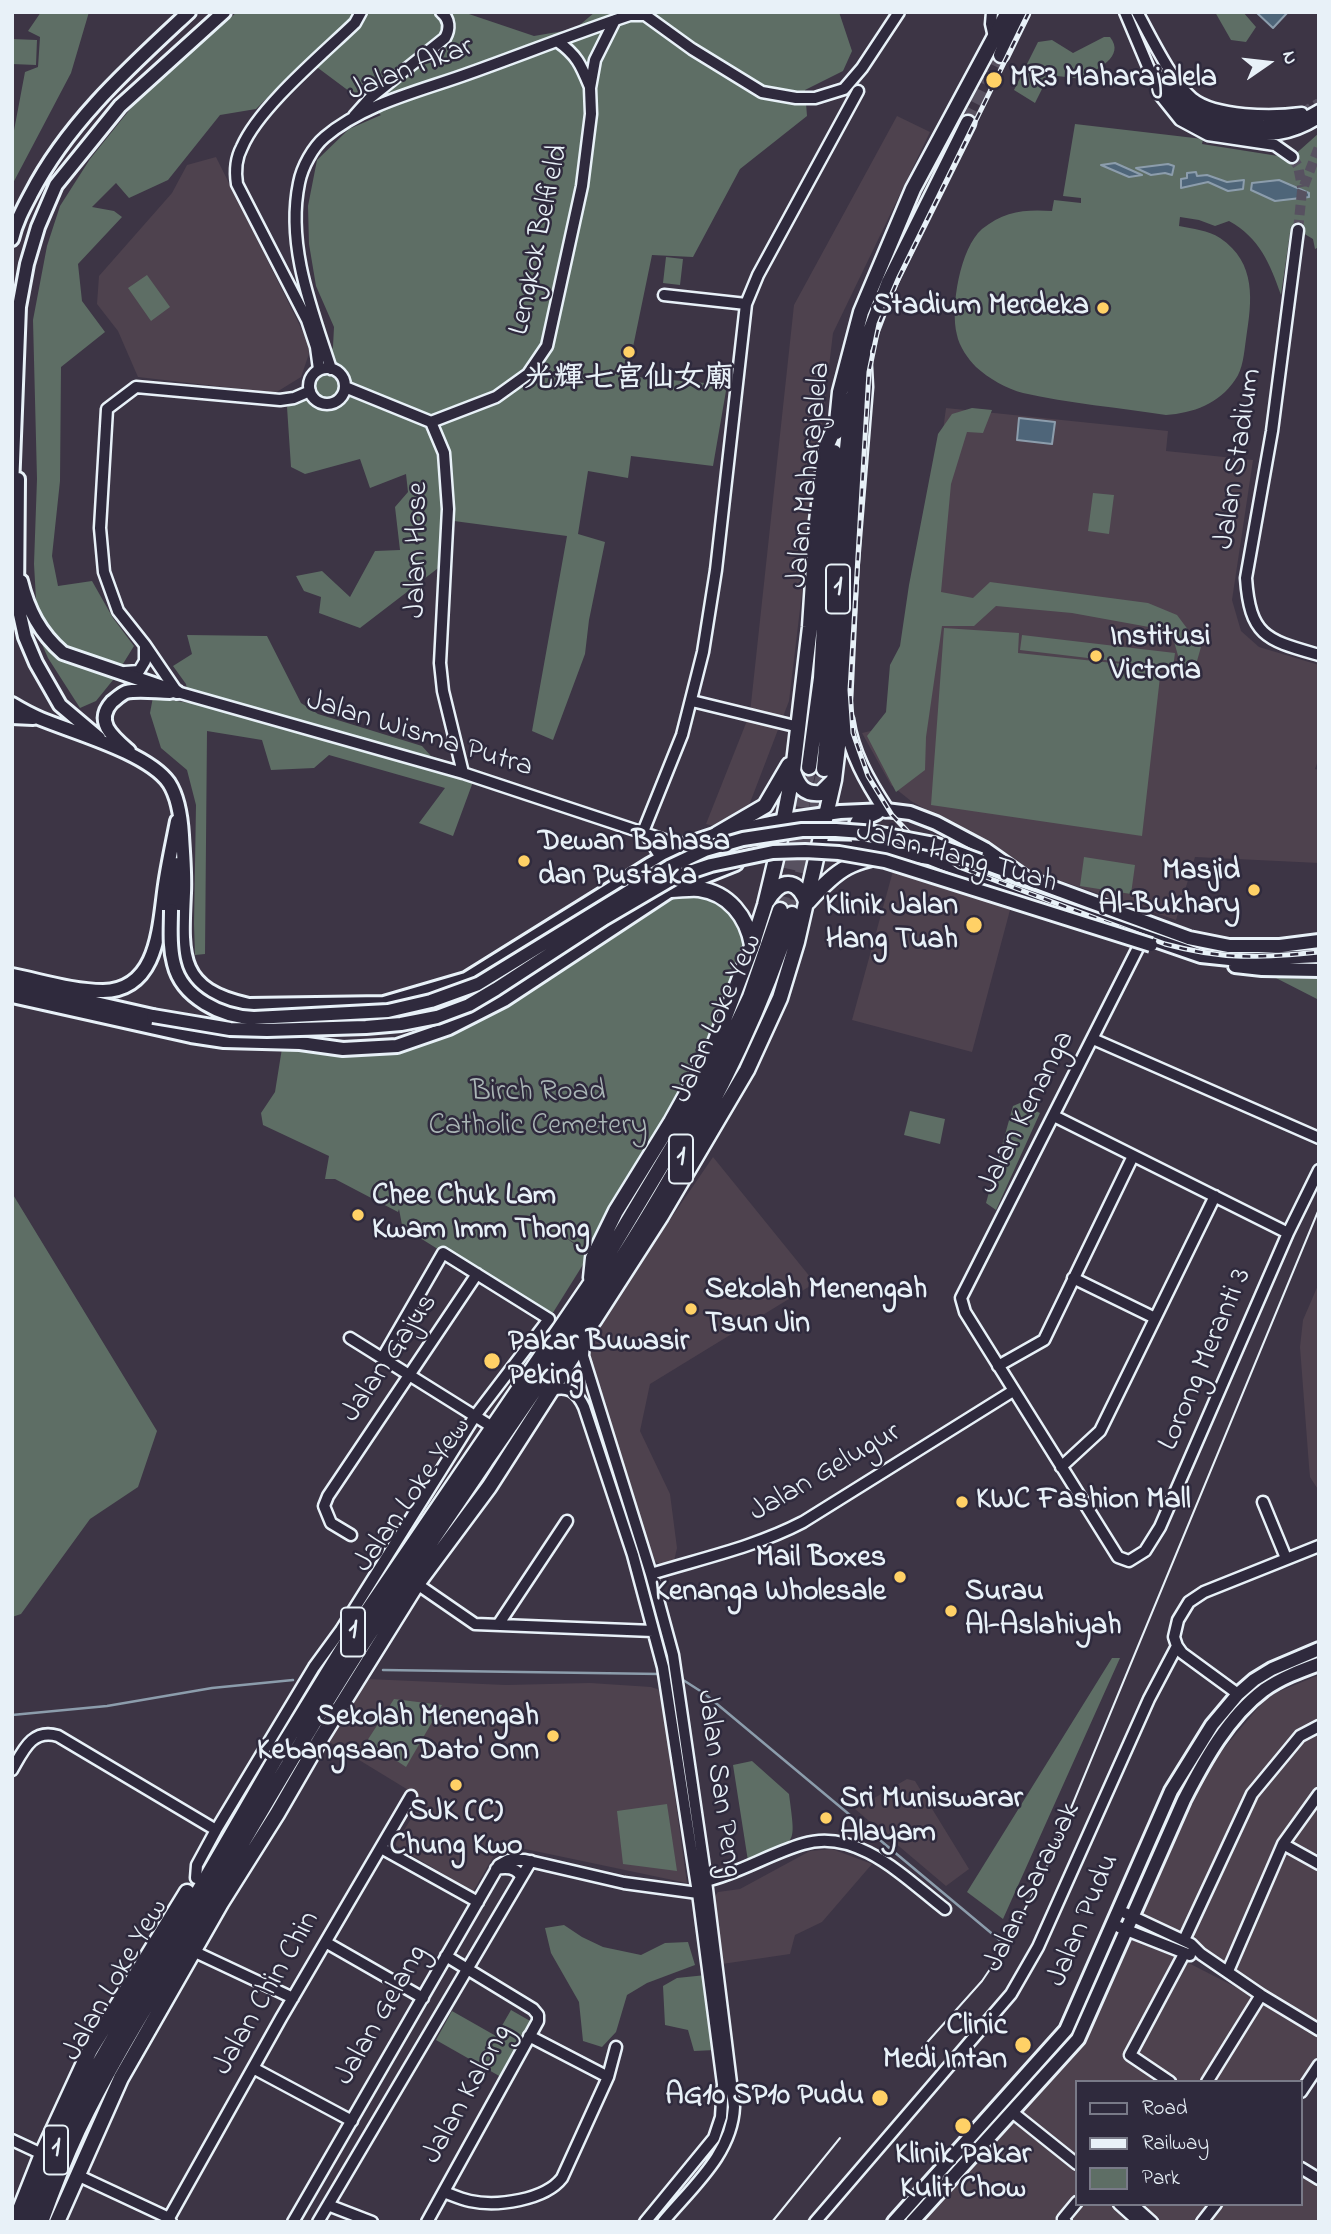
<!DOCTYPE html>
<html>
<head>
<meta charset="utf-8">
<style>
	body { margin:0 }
	#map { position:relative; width:1331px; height:2234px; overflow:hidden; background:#3d3545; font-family:"Indie Flower",sans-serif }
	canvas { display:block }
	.frame { position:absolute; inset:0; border:14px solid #e8f1f8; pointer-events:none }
	.legend { position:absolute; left:1075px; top:2080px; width:228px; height:126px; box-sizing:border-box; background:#2f2a3d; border:2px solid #797a88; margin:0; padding:9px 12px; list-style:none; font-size:21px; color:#e8f1f8 }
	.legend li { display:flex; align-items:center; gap:14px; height:35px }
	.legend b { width:35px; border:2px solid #797a88 }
	.north { position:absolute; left:1233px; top:28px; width:70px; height:70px; -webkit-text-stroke:5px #2f2a3d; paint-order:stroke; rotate:76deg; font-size:19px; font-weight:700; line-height:28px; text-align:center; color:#e8f1f8 }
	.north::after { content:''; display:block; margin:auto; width:24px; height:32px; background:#e8f1f8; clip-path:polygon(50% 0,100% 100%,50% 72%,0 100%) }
</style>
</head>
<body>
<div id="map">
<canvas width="1331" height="2234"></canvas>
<div class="frame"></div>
<ul class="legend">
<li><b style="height:9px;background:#2f2a3d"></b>Road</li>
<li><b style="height:9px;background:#e8f1f8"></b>Railway</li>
<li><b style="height:19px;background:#5e6e65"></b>Park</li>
</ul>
<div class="north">N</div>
</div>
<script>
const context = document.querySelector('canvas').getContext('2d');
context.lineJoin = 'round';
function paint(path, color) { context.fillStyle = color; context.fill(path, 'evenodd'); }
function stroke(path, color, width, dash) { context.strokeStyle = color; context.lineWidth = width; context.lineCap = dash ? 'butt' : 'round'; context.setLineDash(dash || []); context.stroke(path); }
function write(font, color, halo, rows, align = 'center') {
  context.font = font + ' "Indie Flower","LXGW WenKai TC",sans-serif'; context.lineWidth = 5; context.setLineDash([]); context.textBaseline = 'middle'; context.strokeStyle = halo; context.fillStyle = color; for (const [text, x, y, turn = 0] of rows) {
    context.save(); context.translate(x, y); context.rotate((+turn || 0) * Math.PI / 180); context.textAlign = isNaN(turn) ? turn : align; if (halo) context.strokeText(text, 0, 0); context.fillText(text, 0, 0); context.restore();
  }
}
paint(new Path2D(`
	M897,116L930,132L833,333L789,701L748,808L722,828L706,824L750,713L794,305Z
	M216,157L311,348L301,377L275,393L138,377L118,331L97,304L99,276L172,193L187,165Z
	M946,408L1168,431L1166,451L1253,460L1232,600L1241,631L1259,647L1319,665V758L1315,769L1319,770V863L1195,857L1176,920L1035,872L911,801L891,785L862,733L896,725L921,596Z
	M893,871L952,888L1010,910L972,1052L852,1020Z
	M713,1157L815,1283L650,1384L640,1431L670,1494L677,1548L674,1561L662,1565L650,1559L588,1353L591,1335Z
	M1319,1283V1491L1310,1477L1309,1466L1300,1347L1303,1320Z
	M1319,1675V2025L1264,1992L1202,1949L1189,1937L1140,1914L1208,1767L1268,1696Z
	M367,1679L506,1685L590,1683L651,1687L660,1690L687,1883L506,1845L497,1850L473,1892L395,1845L423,1799L328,1741Z
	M907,1779L915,1781L969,1869L946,1886L855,1809Z
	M832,1849L872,1864L822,1922L795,1935L790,1954L722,1964L713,1899L718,1892L740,1889L810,1851Z
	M1131,1938L1175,1956L1253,1996L1319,2036V2055L1301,2082H1077V2204H1209L1195,2222L919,2221L1081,2044Z
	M1301,2176L1319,2187V2222H1209L1222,2204H1301Z`), '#4e424e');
paint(new Path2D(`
	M41,12H89L71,73L12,185V141L25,72L38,67L40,37L28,31Z
	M237,12H463L534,36L575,29L595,12H839L852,51L843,71L805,90L807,116L740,169L693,257L652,255L627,376L727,385L713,466L631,456L628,478L588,471L578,534L605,542L589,620L585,654L553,740L532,731L567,536L454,521L450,559L360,628L319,613L321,597L304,591L296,576L322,571L350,597L375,551L400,550L395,507L408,492L406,474L370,488L360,459L305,474L291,467L287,407L315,387L333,347L334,327L316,286L309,244L308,206L317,160L349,129L381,115L306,59L256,109L220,115L168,180L129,198L116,183L92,207L114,211L122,217L78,264L82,301L105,332L61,367L60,481L52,556L58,586L92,581L113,618L134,646L113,680L96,701L80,708L48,658L38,635L34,564L37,479L33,320L47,246L60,206L90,159L139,98Z
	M1215,12H1243L1256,27L1246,42L1231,40Z
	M1104,37H1110C1126,57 1096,69 1082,79L1049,75L1035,103L1014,90L1038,42L1052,40L1073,53Z
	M12,39L37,40L36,65L12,64Z
	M1075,124L1203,139L1202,144L1291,158L1319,133V247L1315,249L1313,239L1291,226L1281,295C1270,264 1260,238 1229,221L1215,226L1199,220L1180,217L1179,226C1193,229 1208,230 1220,238C1257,263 1252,301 1246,339C1244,353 1243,369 1235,380C1219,404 1193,413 1166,415C1121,408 1067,403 1023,393C1007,389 988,378 976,367C968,359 959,346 957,335C950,308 960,248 982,229C1004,211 1026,209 1052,211L1054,200L1081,203V198L1063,196Z
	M666,257L683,259L680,285L663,283Z
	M147,275L170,307L151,321L128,288Z
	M972,408L992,410L983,433L967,432L951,484L941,592L973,598L990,582L1148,603L1177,615L1201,647L1195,668L1181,666L1171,631L1072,613L996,606L974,626H942L926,737L925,770L896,792L867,736L886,712L890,665L900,646L909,585L938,434L952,414Z
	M1093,493L1114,495L1109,534L1088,531Z
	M944,628L1019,633L1018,653L1161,668L1142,836L931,805Z
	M187,635L267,636L301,703L318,714L422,746L431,756L477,771L453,836L419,823L445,788L329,755L314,768L271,770L262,740L207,731L205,954L195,955L194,924L196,805L187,770L161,748L150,713L153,697L189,703L186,684L173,666L192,654Z
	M1022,635L1175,653L1173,668L1020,650Z
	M1084,857L1135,865L1131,894L1080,886Z
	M691,889L725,900L752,946L719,1026L589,1252L565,1237L589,1255L549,1319L409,1231L402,1225L399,1209L398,1212L335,1179H325L329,1156L263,1125L261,1113L275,1092L283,1042L396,1046L449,1028L653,902Z
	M1276,978L1319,979V1000Z
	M1020,1103L1040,1113L996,1210L986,1203L1013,1106Z
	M910,1111L945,1119L940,1144L904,1135Z
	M12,1193L157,1431L138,1487L90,1519L21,1614L12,1617Z
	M1112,1658H1120L1003,1919L967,1892Z
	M394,1699L442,1705L406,1767L367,1741Z
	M752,1761L789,1794C796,1849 798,1840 748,1861L733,1765Z
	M667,1804L677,1871L623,1864L617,1811Z
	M564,1925L582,1937L603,1947L641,1955L665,1943L688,1942L695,1965L647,1983L627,1995L616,2032L602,2047L583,2041L579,2002L551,1953L545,1928Z
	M706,1975L715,2050L694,2051L688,2030L665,2025L663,1986L677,1978Z
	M511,2010L532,2022L501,2077L436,2040L452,2011L496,2036Z`), '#5e6e65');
const water = new Path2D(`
	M1256,12H1288L1273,28Z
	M1115,163L1142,175L1129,177L1101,165Z
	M1168,164L1174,166L1172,175L1165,173L1151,175L1136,168Z
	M1196,172L1197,176L1207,175L1227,182L1244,180L1243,189L1228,191L1208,182L1181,188V179L1187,178V173Z
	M1279,180L1309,193V197L1275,201L1251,190L1252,183Z
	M1019,418L1055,422L1052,444L1017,440Z`);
paint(water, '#4e6579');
stroke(water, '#8c9dac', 2);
stroke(new Path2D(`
	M383,1670L660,1674
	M680,1678L705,1694L1002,1942
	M12,1715L107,1706L212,1688L293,1680`), '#8c9dac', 2.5);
stroke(new Path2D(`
	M1302,113L1319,103
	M1292,157L1298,166L1302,187
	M1298,230L1302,191L1319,147`), '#575160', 10, [10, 5]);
stroke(new Path2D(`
	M968,123L1001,55
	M780,910L796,839L809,767
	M792,914L810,839L824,769`), '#575160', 14, [14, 7]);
const minor = new Path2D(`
	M992,12L991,24L994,37
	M1125,12L1160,95L1180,120L1208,135L1275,145L1292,157
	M1137,12C1151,37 1171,80 1192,98C1215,117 1273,117 1302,113
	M557,41C577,55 581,65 590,87
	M1156,72C1165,88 1173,105 1188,116C1204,129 1258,137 1278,134C1293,132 1306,126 1319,118
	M1168,74C1173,85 1179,98 1189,106C1209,121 1265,129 1289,123C1300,121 1309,116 1319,110
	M354,116L370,98L445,38C450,29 450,19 441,12
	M1298,230L1272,431L1246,578C1250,637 1267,640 1319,655
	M746,304L758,275L858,91
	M309 386a18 18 0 1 1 36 0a18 18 0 1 1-36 0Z
	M319,369L316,347L307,320L237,184C235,171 236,158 242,147C259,107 323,54 355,23L361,12
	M331,369C312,310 286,246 299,183C302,167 313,147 325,137C365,103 421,91 470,73C523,54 576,33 630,15H645L692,49L762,92L796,98H815L844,89L862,68L899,12
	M345,387L431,422L444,453L448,509L440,663L443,691L463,773
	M310,391L294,398L280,400L136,387L107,409L100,528L104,572L118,611L145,645L177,692L463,773L671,842L686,844
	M431,422L496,397L528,374L547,346L582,186L591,114L590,88L595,60L615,20
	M125,672L139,671L145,661V646
	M692,701L799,727
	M643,832L682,735L703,652L716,570L746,304L664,295
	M646,834L662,859
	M1144,936L961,1298L965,1312L1118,1557L1129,1561L1145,1551L1160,1527L1288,1233L1319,1170
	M1093,1039L1319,1138
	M1054,1116L1288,1233
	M1073,1278L1155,1318
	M350,1338L494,1428
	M584,1341L583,1356L651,1574L673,1655L706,1881L734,2107C732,2154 692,2187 663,2222
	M998,1366L1044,1340L1133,1156
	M552,1390C568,1385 577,1392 584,1407L633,1555L663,1667L698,1893L723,2084L721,2117L714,2138L645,2222
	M1061,1467L1100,1431L1215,1196
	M1263,1502L1286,1558
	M351,1535L331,1523L324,1506L328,1496L477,1274
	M651,1574C703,1558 755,1547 803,1522L1013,1391
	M417,1584L475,1624L653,1631
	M498,1625L567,1521
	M1238,1694L1182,1653L1177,1646L1174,1637L1178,1620L1189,1602L1204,1592L1319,1546
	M12,1770C23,1751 32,1728 58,1736L216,1830
	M1283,1844L1319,1864
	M381,1848L478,1902
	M496,1869C506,1867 517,1867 521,1877
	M196,1878L197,1865L216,1830L314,1667L341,1630L475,1416L549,1319L443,1253L383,1357
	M706,1881C740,1873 769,1854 803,1844C857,1827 906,1879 945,1909
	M1125,1913L1191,1944L1201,1954L1261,1995L1319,2030
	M1119,1927L1190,1955
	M1184,1940L1252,1794L1300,1736L1319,1726
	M327,1943L423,1998
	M193,1951L293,1998
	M1228,1971L1283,1844L1319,1794
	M529,2036L608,2077
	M253,2068L352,2121
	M1170,2082L1130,2055L1184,1954
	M1207,2082L1261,1995
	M1301,2092L1319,2065
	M1012,2112L1077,2164
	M12,2140L42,2154
	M1301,2168L1319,2179
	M77,2175L169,2218L171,2222
	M444,2192C452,2195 461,2199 470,2201C497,2207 545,2200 562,2178L608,2077L616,2047
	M1119,2204L1139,2222
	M1132,2204L1152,2222
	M328,2205L372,2222
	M169,2218L281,2018L411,1796
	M293,2222L499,1865L508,1860H525L624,1883L698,1893
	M318,2222L531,1861
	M427,2222L538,2021V2015L533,2009L446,1956
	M815,2222L1011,1994L1038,1947L1149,1699L1177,1646
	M1066,2222L1063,2219L1077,2202
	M1202,2222L1216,2204`);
const major = new Path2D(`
	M12,239C16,222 23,209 31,194C68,122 130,67 189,12
	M18,479L17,601L25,637L36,663L60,705L99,738
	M12,488L19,307L27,264L38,227L56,185L120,106L224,12
	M21,581C28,610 40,633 63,653L177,692
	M12,704C22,710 31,715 41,719C75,733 148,753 169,783C178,797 181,818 182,835C183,854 185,874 184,893C181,956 178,990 249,1005L384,1003L466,979L649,865L687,844L717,834L784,820L840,812L886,810L910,813L936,823L985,849L1026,878
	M12,717L33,718
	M129,751C113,737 94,722 112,702C116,699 121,694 126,692C139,689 157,692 170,692
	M858,840L854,829L857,822L877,813
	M826,847L866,848L929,858L1010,890L1201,956L1239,960L1319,956
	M980,861L1189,938L1229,946H1280L1319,941
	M171,910L178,864
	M1235,966L1262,969L1319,970
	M12,975C42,981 73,991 103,991C159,990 159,925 165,885C168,864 173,842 177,821
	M12,984L153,1016
	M12,996L191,1036L224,1041L300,1043L343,1049L397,1046L449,1028L504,1000L671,890L736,864
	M894,2222L1066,2030L1171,1791L1212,1725L1238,1694L1254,1680L1272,1669L1319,1649
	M912,2222L1078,2039L1184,1800C1204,1761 1228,1717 1264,1690C1281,1678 1300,1671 1319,1664`);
const highway = new Path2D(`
	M1001,55L1022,12
	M836,432L840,392L861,312L913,189L1008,12
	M846,719C851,753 867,781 886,810
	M809,767L821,678L834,452
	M824,769L833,672L844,479L851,409L863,350L889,282L968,123
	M793,771C798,786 804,795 821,793L833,781
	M717,834L765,806L789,765
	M671,890C680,890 690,888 699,889C729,893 747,917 752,945
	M767,901C781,878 797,878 807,903
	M808,902C841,865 850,862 899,853
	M591,1278L593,1258L616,1211L671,1122L715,1043L752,946L765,905L777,855L793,771L810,627L817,521L826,447L836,425
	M579,1339L594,1320L661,1216L747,1070L780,998L797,942L834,780L844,696L850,571L865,387L863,350
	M15,2222L42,2154L90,2050L187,1892
	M28,2222L55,2153L89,2081L280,1751L350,1637L591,1283L676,1141L720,1060L750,997L780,910
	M41,2222C52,2191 64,2160 78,2130C114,2055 160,1984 202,1912C254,1823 306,1732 362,1645C402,1583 444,1523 485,1462C602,1293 730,1110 792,914
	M57,2222L121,2078L221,1903L277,1814L321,1738L417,1584L489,1487L589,1331`);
stroke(minor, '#e8f1f8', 15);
stroke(major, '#e8f1f8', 18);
stroke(highway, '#e8f1f8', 19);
stroke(minor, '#2f2a3d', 10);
stroke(major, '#2f2a3d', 12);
stroke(highway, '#2f2a3d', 14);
stroke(new Path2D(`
	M922,2048L982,1981L1005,1947L1045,1871L1319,1209
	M772,2222L840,2138`), '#e8f1f8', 2);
const rail = new Path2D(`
	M1029,12L899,277L879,324L869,372L850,690L853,733L868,776L892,815L910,834L959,867L1165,944C1224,960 1259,958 1319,952`);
stroke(rail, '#e8f1f8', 5);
stroke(rail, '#2f2a3d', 2.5, [8]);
const majorBridge = new Path2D(`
	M171,910C171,928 169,946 174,964C182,998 222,1017 254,1018L388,1011L431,1001L478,984L669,867L705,850L743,839L802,830H836L876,833L934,844L980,861
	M153,1016L230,1029L267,1030L366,1027L401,1024L437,1017L469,1005L496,989L605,918L675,877L711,865L773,852L805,851L839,853L885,861L1151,945`);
stroke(majorBridge, '#e8f1f8', 18, []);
stroke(majorBridge, '#2f2a3d', 12);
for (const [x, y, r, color] of [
	[994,80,9,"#ffd166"],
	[1103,308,7,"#ffd166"],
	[629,352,7,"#ffd166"],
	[1096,656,7,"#ffd166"],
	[524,861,7,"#ffd166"],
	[1254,890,7,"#ffd166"],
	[974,925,9,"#ffd166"],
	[358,1215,7,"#ffd166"],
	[691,1309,7,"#ffd166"],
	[492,1361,9,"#ffd166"],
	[962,1502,7,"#ffd166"],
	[900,1577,7,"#ffd166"],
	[951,1611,7,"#ffd166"],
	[553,1736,7,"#ffd166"],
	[456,1785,7,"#ffd166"],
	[826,1818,7,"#ffd166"],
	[1023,2045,9,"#ffd166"],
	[880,2098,9,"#ffd166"],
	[963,2126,9,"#ffd166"]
]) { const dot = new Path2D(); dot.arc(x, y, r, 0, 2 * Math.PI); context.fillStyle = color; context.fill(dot); stroke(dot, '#2f2a3d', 2.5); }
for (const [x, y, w] of [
	[838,589,24],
	[681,1159,24],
	[353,1632,24],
	[56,2150,24]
]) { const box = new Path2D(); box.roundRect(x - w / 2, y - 24.5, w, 49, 5); context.fillStyle = '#2f2a3d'; context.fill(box); stroke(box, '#e8f1f8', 2); }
write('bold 28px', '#e8f1f8', null, [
	["1",838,589],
	["1",681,1159],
	["1",353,1632],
	["1",56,2150]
]);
write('30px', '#e8f1f8', '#2f2a3d', [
	["Jalan Akar",411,71,-21],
	["Lengkok Belfield",541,240,-78],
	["Jalan Stadium",1240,459,-81],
	["Jalan Maharajalela",811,475,-84],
	["Jalan Hose",419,550,-89],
	["Jalan Wisma Putra",419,736,17],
	["Jalan Hang Tuah",956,859,15],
	["Jalan Loke Yew",719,1019,-66],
	["Jalan Kenanga",1028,1113,-63],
	["Jalan Gajus",391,1359,-56],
	["Lorong Meranti 3",1207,1360,-67],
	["Jalan Gelugur",826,1474,-30],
	["Jalan Loke Yew",414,1496,-55],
	["Jalan San Peng",717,1784,82],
	["Jalan Sarawak",1034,1888,-64],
	["Jalan Pudu",1085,1921,-67],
	["Jalan Loke Yew",117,1981,-60],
	["Jalan Chin Chin",268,1994,-60],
	["Jalan Gelang",383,2016,-60],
	["Jalan Kalong",469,2095,-61]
]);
write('bold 30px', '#e8f1f8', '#2f2a3d', [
	["MR3 Maharajalela",1010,80],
	["Stadium Merdeka",1089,308,"right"],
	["光輝七宮仙女廟",629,381,"center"],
	["Institusi",1110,639],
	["Victoria",1110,673],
	["Dewan Bahasa",538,844],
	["dan Pustaka",538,878],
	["Masjid",1240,873,"right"],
	["Al-Bukhary",1240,907,"right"],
	["Klinik Jalan",958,908,"right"],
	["Hang Tuah",958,942,"right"],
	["Chee Chuk Lam",372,1198],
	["Kwam Imm Thong",372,1232],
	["Sekolah Menengah",705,1292],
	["Tsun Jin",705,1326],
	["Pakar Buwasir",508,1344],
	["Peking",508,1378],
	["KWC Fashion Mall",976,1502],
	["Mail Boxes",886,1560,"right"],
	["Kenanga Wholesale",886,1594,"right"],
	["Surau",965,1594],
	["Al-Aslahiyah",965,1628],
	["Sekolah Menengah",539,1719,"right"],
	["Kebangsaan Dato' Onn",539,1753,"right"],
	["Sri Muniswarar",840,1801],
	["Alayam",840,1835],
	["SJK (C)",456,1814,"center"],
	["Chung Kwo",456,1848,"center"],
	["Clinic",1007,2028,"right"],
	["Medi Intan",1007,2062,"right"],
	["AG10 SP10 Pudu",864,2098,"right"],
	["Klinik Pakar",963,2157,"center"],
	["Kulit Chow",963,2191,"center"]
], 'left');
write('30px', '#aab6b6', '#2f2a3d', [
	["Birch Road",538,1094],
	["Catholic Cemetery",538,1128]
]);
</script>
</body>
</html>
